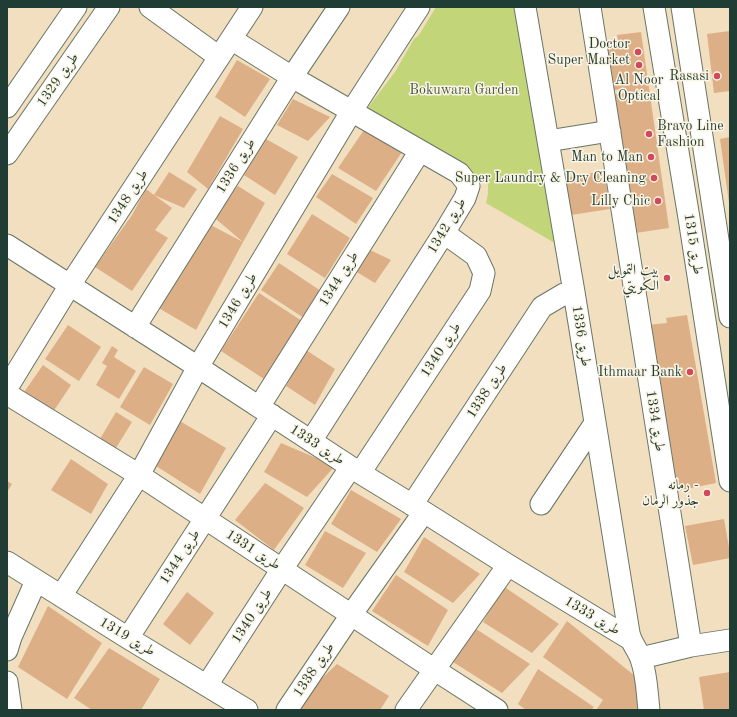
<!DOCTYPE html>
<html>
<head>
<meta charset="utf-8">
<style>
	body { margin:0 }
	#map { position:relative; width:737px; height:717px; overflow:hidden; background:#f1dfc0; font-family:"Old Standard TT",serif }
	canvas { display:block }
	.frame { position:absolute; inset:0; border:8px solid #1f3d34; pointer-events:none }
</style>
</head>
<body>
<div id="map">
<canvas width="737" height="717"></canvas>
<div class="frame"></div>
</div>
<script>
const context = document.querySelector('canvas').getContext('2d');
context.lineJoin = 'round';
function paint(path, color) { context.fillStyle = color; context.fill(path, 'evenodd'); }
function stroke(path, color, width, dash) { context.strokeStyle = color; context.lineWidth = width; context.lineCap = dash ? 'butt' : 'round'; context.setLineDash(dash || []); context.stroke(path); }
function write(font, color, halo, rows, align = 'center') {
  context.font = font + ' "Old Standard TT",Amiri,serif'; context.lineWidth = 3; context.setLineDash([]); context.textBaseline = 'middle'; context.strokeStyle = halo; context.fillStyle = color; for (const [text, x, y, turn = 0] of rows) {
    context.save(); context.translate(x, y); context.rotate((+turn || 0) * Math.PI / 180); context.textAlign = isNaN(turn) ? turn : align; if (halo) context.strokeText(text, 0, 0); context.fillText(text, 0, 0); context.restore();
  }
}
paint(new Path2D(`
	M436,7H522L560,246L486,203L488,194V184L423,146L367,109L395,72L414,39L419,35Z`), '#c2d578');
paint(new Path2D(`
	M730,31V91L714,93L707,34Z
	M641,32L669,228L629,234L609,95L627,93L626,88L610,91L602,43L618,40L617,35Z
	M237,60L270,79L245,117L215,97Z
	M293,99L330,117L308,141L277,125Z
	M220,116L243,129L208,189L187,172Z
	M364,130L402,152L376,191L338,168Z
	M730,137V202L729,203L720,139Z
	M266,139L298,157L275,195L244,175Z
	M604,171L610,209L571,215L564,178Z
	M169,172L197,189L184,208L154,195L172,208L155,230L168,238L132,291L95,267L132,215L146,189L154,195Z
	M332,174L373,198L356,224L316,197Z
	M238,186L265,203L243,242L210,214Z
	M312,214L350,238L325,278L287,254Z
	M205,222L243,242L196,330L157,307Z
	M368,249L391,260L375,283L355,271Z
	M279,263L321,291L304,318L261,290Z
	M259,293L302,321L264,379L221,351Z
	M687,315L716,483L672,492L647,325L667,323L666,318Z
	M68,325L101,347L79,381L45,359Z
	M112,346L118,350L114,357L136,371L119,399L96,385L107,366L102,363Z
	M306,350L335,369L315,405L286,386Z
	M43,365L71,385L49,418L20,398Z
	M144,367L173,384L150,425L120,407Z
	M116,412L132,422L116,448L100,439Z
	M178,420L226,448L200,494L156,466Z
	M281,443L335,466L307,497L264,472Z
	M71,459L108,484L91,514L51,490Z
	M7,481L12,484L7,492Z
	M265,483L304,508L274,550L235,520Z
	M351,490L401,519L377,552L331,524Z
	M724,519L730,553V558L693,565L685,526Z
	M325,531L366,553L343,588L305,565Z
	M424,537L480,574L453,603L404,572Z
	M396,575L448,610L428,646L372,611Z
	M503,586L559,624L532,653L483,622Z
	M187,592L214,613L190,645L163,624Z
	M48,606L102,643L67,699L18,667Z
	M567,621L635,676L639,710H596L603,700L543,657Z
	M473,627L530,664L502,693L453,662Z
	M109,648L160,679L141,710H92L74,698Z
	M337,664L389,696L380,710H296L292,707Z
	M538,669L594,707L591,710H526L518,704Z
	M730,672V710H704L699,677Z`), '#ddaf86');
const minor = new Path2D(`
	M150,7L219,57
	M525,7L574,292L629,633C631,643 638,650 641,659C647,675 647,693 649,710
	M590,7L691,646
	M654,7L689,218L730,481
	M682,7L730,317
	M231,39L292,77L459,173L469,186L465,198L444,233L311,441
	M7,107L76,7
	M548,141L610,131
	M7,154L109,7
	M7,245L198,367L360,473L424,512L508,565L630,639
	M135,327L292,77L339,7
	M7,388L70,285L252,7
	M7,394L139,475L435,670L497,710
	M259,407L420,151
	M360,473L480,291L484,273L476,256L444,233
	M541,504L595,423
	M412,505L542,307L564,294L574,292
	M7,562L128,638L247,710
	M61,596L139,475L198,367L351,112L419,7
	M128,638L272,415
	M7,650L11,637L36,581
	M641,658L691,646L730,640
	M7,682L11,710
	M207,685L282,569L351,467
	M287,710L351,615L424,512
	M406,710L508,565`);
stroke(minor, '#687665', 23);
stroke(minor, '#fff', 21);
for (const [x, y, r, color] of [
	[638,52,4,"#d1495b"],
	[639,65,4,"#d1495b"],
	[717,76,4,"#d1495b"],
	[649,134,4,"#d1495b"],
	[651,157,4,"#d1495b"],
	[654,178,4,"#d1495b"],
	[658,201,4,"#d1495b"],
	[667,278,4,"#d1495b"],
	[690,372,4,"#d1495b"],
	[707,493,4,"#d1495b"]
]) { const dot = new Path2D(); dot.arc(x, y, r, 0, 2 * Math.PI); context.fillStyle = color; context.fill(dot); stroke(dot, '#fcf5e5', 1.5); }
write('14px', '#1f3d34', '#fcf5e5', [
	["Doctor",630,44],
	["Super Market",630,60],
	["Rasasi",709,76],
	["Al Noor",639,80,"center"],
	["Optical",639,96,"center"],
	["Bravo Line",657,126,"left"],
	["Fashion",657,142,"left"],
	["Man to Man",643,157],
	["Super Laundry & Dry Cleaning",646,178],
	["Lilly Chic",650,201],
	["بيت التمويل",659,270],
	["الكويتي",659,286],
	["Ithmaar Bank",682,372],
	["رمانه -",699,485],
	["جذور الرمان",699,501]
], 'right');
write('14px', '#1f3d34', '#fcf5e5', [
	["طريق 1329",58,80,-55],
	["طريق 1336",236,166,-58],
	["طريق 1348",128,197,-57],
	["طريق 1342",447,226,-59],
	["طريق 1315",693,244,81],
	["طريق 1344",339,279,-58],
	["طريق 1346",238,301,-59],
	["طريق 1336",581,336,81],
	["طريق 1340",441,350,-57],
	["طريق 1338",487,391,-57],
	["طريق 1334",655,421,81],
	["طريق 1333",317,445,33],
	["طريق 1331",253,550,33],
	["طريق 1344",180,557,-57],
	["طريق 1340",252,616,-57],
	["طريق 1333",592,616,31],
	["طريق 1319",127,637,31],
	["طريق 1338",314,670,-56]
]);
write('14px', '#405b42', '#fcf5e5', [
	["Bokuwara Garden",464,90]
]);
</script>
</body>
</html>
